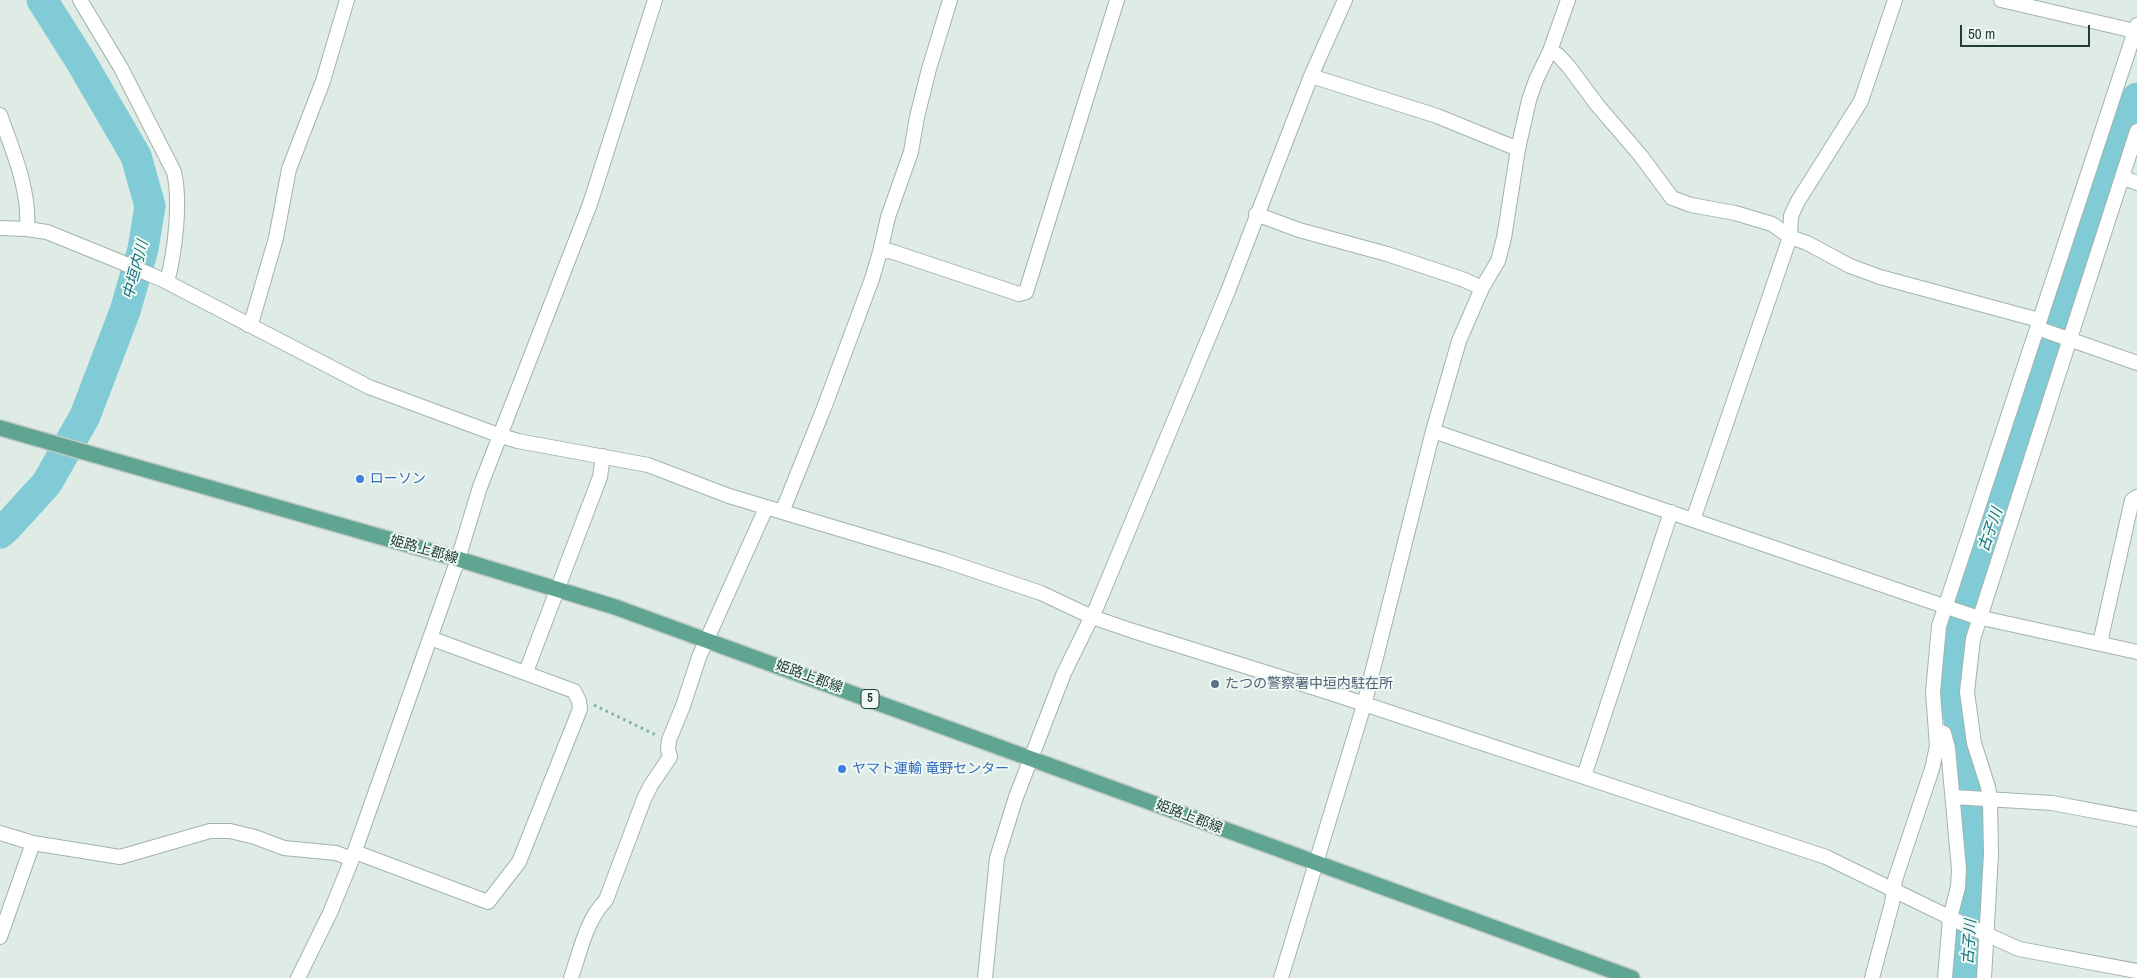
<!DOCTYPE html>
<html>
<head>
<meta charset="utf-8">
<style>
	body { margin:0 }
	#map { position:relative; width:2137px; height:978px; overflow:hidden; background:#deece5; font-family:"Archivo Narrow",sans-serif }
	canvas { display:block }
	.scale { position:absolute; left:1960px; top:25px; width:130px; height:22px; box-sizing:border-box; border:2px solid #1e3d34; border-top:0; padding-left:6px; font-size:15px; line-height:18px; white-space:nowrap; color:#1e3d34; -webkit-text-stroke:4px #eff8f3; paint-order:stroke }
</style>
</head>
<body>
<div id="map">
<canvas width="2137" height="978"></canvas>
<div class="scale">50 m</div>
</div>
<script>
const context = document.querySelector('canvas').getContext('2d');
context.lineJoin = 'round';
function stroke(path, color, width, dash) { context.strokeStyle = color; context.lineWidth = width; context.lineCap = dash ? 'butt' : 'round'; context.setLineDash(dash || []); context.stroke(path); }
function write(font, color, halo, rows, align = 'center') {
  context.font = font + ' "Archivo Narrow","Noto Sans JP",sans-serif'; context.lineWidth = 4; context.setLineDash([]); context.textBaseline = 'middle'; context.strokeStyle = halo; context.fillStyle = color; for (const [text, x, y, turn = 0] of rows) {
    context.save(); context.translate(x, y); context.rotate((+turn || 0) * Math.PI / 180); context.textAlign = isNaN(turn) ? turn : align; if (halo) context.strokeText(text, 0, 0); context.fillText(text, 0, 0); context.restore();
  }
}
stroke(new Path2D(`
	M0,533L6,528L47,483L85,416L125,311L143,249L150,206L136,156L80,60L42,0
	M1967,978L1975,871L1974,815L1951,668L1959,622L1975,583L2137,98`), '#80cbd6', 31);
const minor = new Path2D(`
	M80,0L121,68L174,172C181,202 175,252 167,282
	M2001,0L2126,29L2134,33
	M1550,51L1558,55L1569,67L1598,106L1641,156L1672,198L1691,205L1735,213L1772,224L1790,237L1807,243L1850,266L1880,277L2039,320
	M1311,76L1437,116L1518,149
	M0,115C13,151 30,190 27,229
	M2122,177L2137,183
	M1256,214L1299,230L1387,254L1462,279L1482,288
	M0,228L27,229L47,232L116,260L163,280L369,387L501,436L518,441L648,465L729,496L943,560L1041,593L1092,617L1133,631L1331,693L1826,857L1957,921L2019,949L2137,971
	M880,252L890,251L1019,294L1026,292L1117,0
	M248,325L253,317L276,238L289,169L323,81L347,0
	M2037,328L2137,363
	M1433,431L1973,616L2137,652
	M782,512L824,408L872,279L880,252L888,217L911,152L917,117L929,69L950,0
	M1693,520L1790,237L1791,216L1798,201L1861,101L1895,0
	M2100,643L2132,500L2137,497
	M526,672L600,477L603,456
	M1936,730L1944,733L1948,748L1959,869L1958,887L1950,918L1945,978
	M1584,776L1671,512
	M1953,797L2052,803L2137,819
	M0,833L33,843L120,857L210,831H230L255,837L284,848L336,853L352,859
	M355,852L488,902L519,862L580,709L579,701L574,691L430,638
	M0,937L33,843
	M298,978L330,913L352,859L458,559L480,487L590,204L655,0
	M571,978C580,952 586,920 606,900L644,799L651,785L670,757L668,749L669,740L683,706L699,657L766,508
	M985,978L997,858L1016,797L1064,673L1097,606L1228,291L1311,76L1345,0
	M1281,978L1364,705L1433,431L1459,341L1482,288L1498,261L1504,238L1518,149L1529,100L1536,80L1550,51L1568,0
	M1872,978L1892,903L1895,880L1932,769L1937,746L1933,692L1939,626L2137,25
	M1984,978L1991,854L1990,800L1988,787L1974,743L1967,692L1973,639L2137,131`);
const primary = new Path2D(`
	M0,428L458,559L615,607L1632,978`);
stroke(minor, '#a1b4ac', 16);
stroke(primary, '#c0c9c6', 18);
stroke(new Path2D(`
	M594,705L656,735`), '#7cb2a0', 3, [2.5, 4]);
stroke(minor, '#fff', 14);
stroke(primary, '#5fa592', 15);
for (const [x, y, r, color] of [
	[360,479,5,"#3f7fe0"],
	[1215,684,5,"#5c6f8a"],
	[842,769,5,"#3f7fe0"]
]) { const dot = new Path2D(); dot.arc(x, y, r, 0, 2 * Math.PI); context.fillStyle = color; context.fill(dot); stroke(dot, '#eff8f3', 2); }
for (const [x, y, w] of [
	[870,699,18]
]) { const box = new Path2D(); box.roundRect(x - w / 2, y - 9.5, w, 19, 4); context.fillStyle = '#eff8f3'; context.fill(box); stroke(box, '#1e3d34', 1); }
write('bold 12px', '#1e3d34', null, [
	["5",870,699]
]);
write('14px', '#366cbe', '#eff8f3', [
	["ローソン",370,479],
	["ヤマト運輸 竜野センター",852,769]
], 'left');
write('14px', '#1e3d34', '#eff8f3', [
	["姫路上郡線",424,550,16],
	["姫路上郡線",809,677,20],
	["姫路上郡線",1189,817,21]
]);
write('14px', '#4e5e75', '#eff8f3', [
	["たつの警察署中垣内駐在所",1225,684]
], 'left');
write('italic 15px', '#136e7e', '#eff8f3', [
	["中垣内川",136,270,-75],
	["古子川",1991,530,-71],
	["古子川",1970,942,-86]
]);
</script>
</body>
</html>
